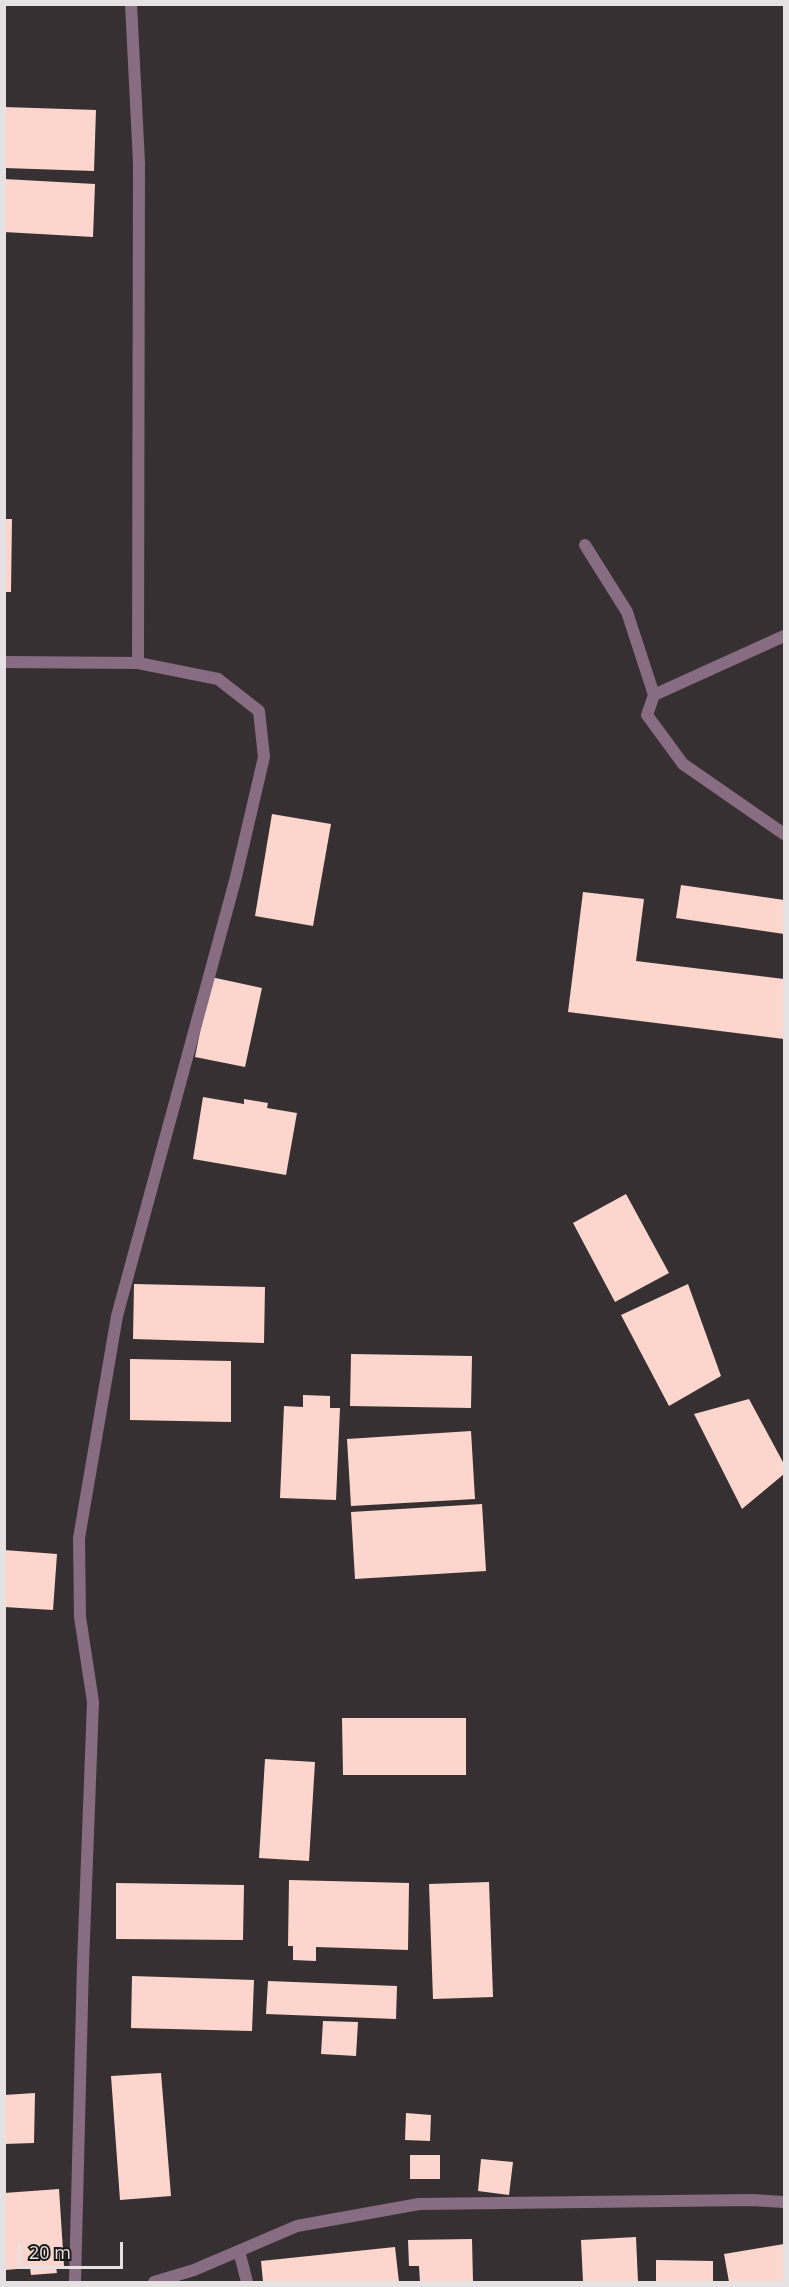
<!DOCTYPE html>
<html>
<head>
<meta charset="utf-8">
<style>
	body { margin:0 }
	#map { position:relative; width:789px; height:2287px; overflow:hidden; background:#373032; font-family:"Open Sans",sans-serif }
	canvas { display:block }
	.frame { position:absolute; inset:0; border:6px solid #e6e2e3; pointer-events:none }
	.scale { position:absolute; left:18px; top:2242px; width:105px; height:27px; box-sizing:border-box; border:3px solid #e6e2e3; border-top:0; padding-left:8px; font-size:18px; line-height:21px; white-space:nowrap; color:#e6e2e3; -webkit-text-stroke:4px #1c191a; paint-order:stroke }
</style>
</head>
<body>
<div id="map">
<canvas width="789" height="2287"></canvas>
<div class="frame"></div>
<div class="scale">20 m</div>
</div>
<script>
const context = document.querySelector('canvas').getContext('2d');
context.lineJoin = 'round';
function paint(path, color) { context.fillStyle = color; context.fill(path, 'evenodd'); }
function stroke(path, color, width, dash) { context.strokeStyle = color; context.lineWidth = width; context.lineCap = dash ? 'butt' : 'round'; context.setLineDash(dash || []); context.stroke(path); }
paint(new Path2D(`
	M4,107L96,110L94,171L4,168Z
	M4,179L95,184L93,237L4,232Z
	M4,519H12L11,592H4Z
	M272,814L331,824L313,926L255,916Z
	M681,885L784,900V934L676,918Z
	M583,892L644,899L636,961L784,979V1039L568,1012Z
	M211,977L262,988L245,1067L195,1057Z
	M203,1097L244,1104V1099L268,1103L267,1108L297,1113L286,1175L193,1159Z
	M626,1194L669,1273L615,1302L573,1223Z
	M134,1284L265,1287L264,1343L133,1339Z
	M688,1284L721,1376L669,1406L621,1315Z
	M351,1354L472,1356L471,1408L350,1406Z
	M130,1359L231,1361V1422L130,1420Z
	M303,1395L330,1396V1408H340L336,1500L280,1498L284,1406L303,1407Z
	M749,1399L784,1464V1474L742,1509L694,1414Z
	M471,1431L475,1499L351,1506L347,1439Z
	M482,1504L486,1571L355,1579L351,1512Z
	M4,1550L57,1554L53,1610L4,1607Z
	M342,1718H466V1775H343Z
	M265,1759L315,1762L309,1861L259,1858Z
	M289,1880L409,1883L408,1950L316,1947V1961L293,1960V1946H288Z
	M489,1882L493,1997L433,1999L429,1884Z
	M116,1883L244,1885L243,1940L116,1939Z
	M132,1976L254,1980L252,2031L131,2028Z
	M268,1981L397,1986L396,2019L266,2014Z
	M323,2021L358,2022L356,2056L321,2054Z
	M161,2073L171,2196L120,2200L111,2076Z
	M35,2093L34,2143L4,2144V2095Z
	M406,2113L431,2115L430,2141L405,2140Z
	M410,2155H440V2179H410Z
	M481,2159L513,2162L509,2195L478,2191Z
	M59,2189L64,2266L56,2267L57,2273L31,2275L30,2268L5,2270L4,2193Z
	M636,2237L638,2282H583L581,2240Z
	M472,2239L473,2282H420L419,2266H409L408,2240Z
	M784,2244V2282H729L724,2254Z
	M395,2247L399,2282H263L261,2261Z
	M656,2260L713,2261V2282H656Z`), '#fcd6cc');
stroke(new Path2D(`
	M683,764L784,834`), '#876c82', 12);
stroke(new Path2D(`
	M131,4L139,163L138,663
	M585,545L627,612L654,695L784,636
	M4,662L138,663L218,679L259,711L264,757L236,877L117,1316L79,1538L80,1617L93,1702L83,1964L75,2282
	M654,695L647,715L683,764
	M239,2251L247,2282
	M154,2282L194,2270L297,2226L419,2204L752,2200L784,2202`), '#876c82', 12);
</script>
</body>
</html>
